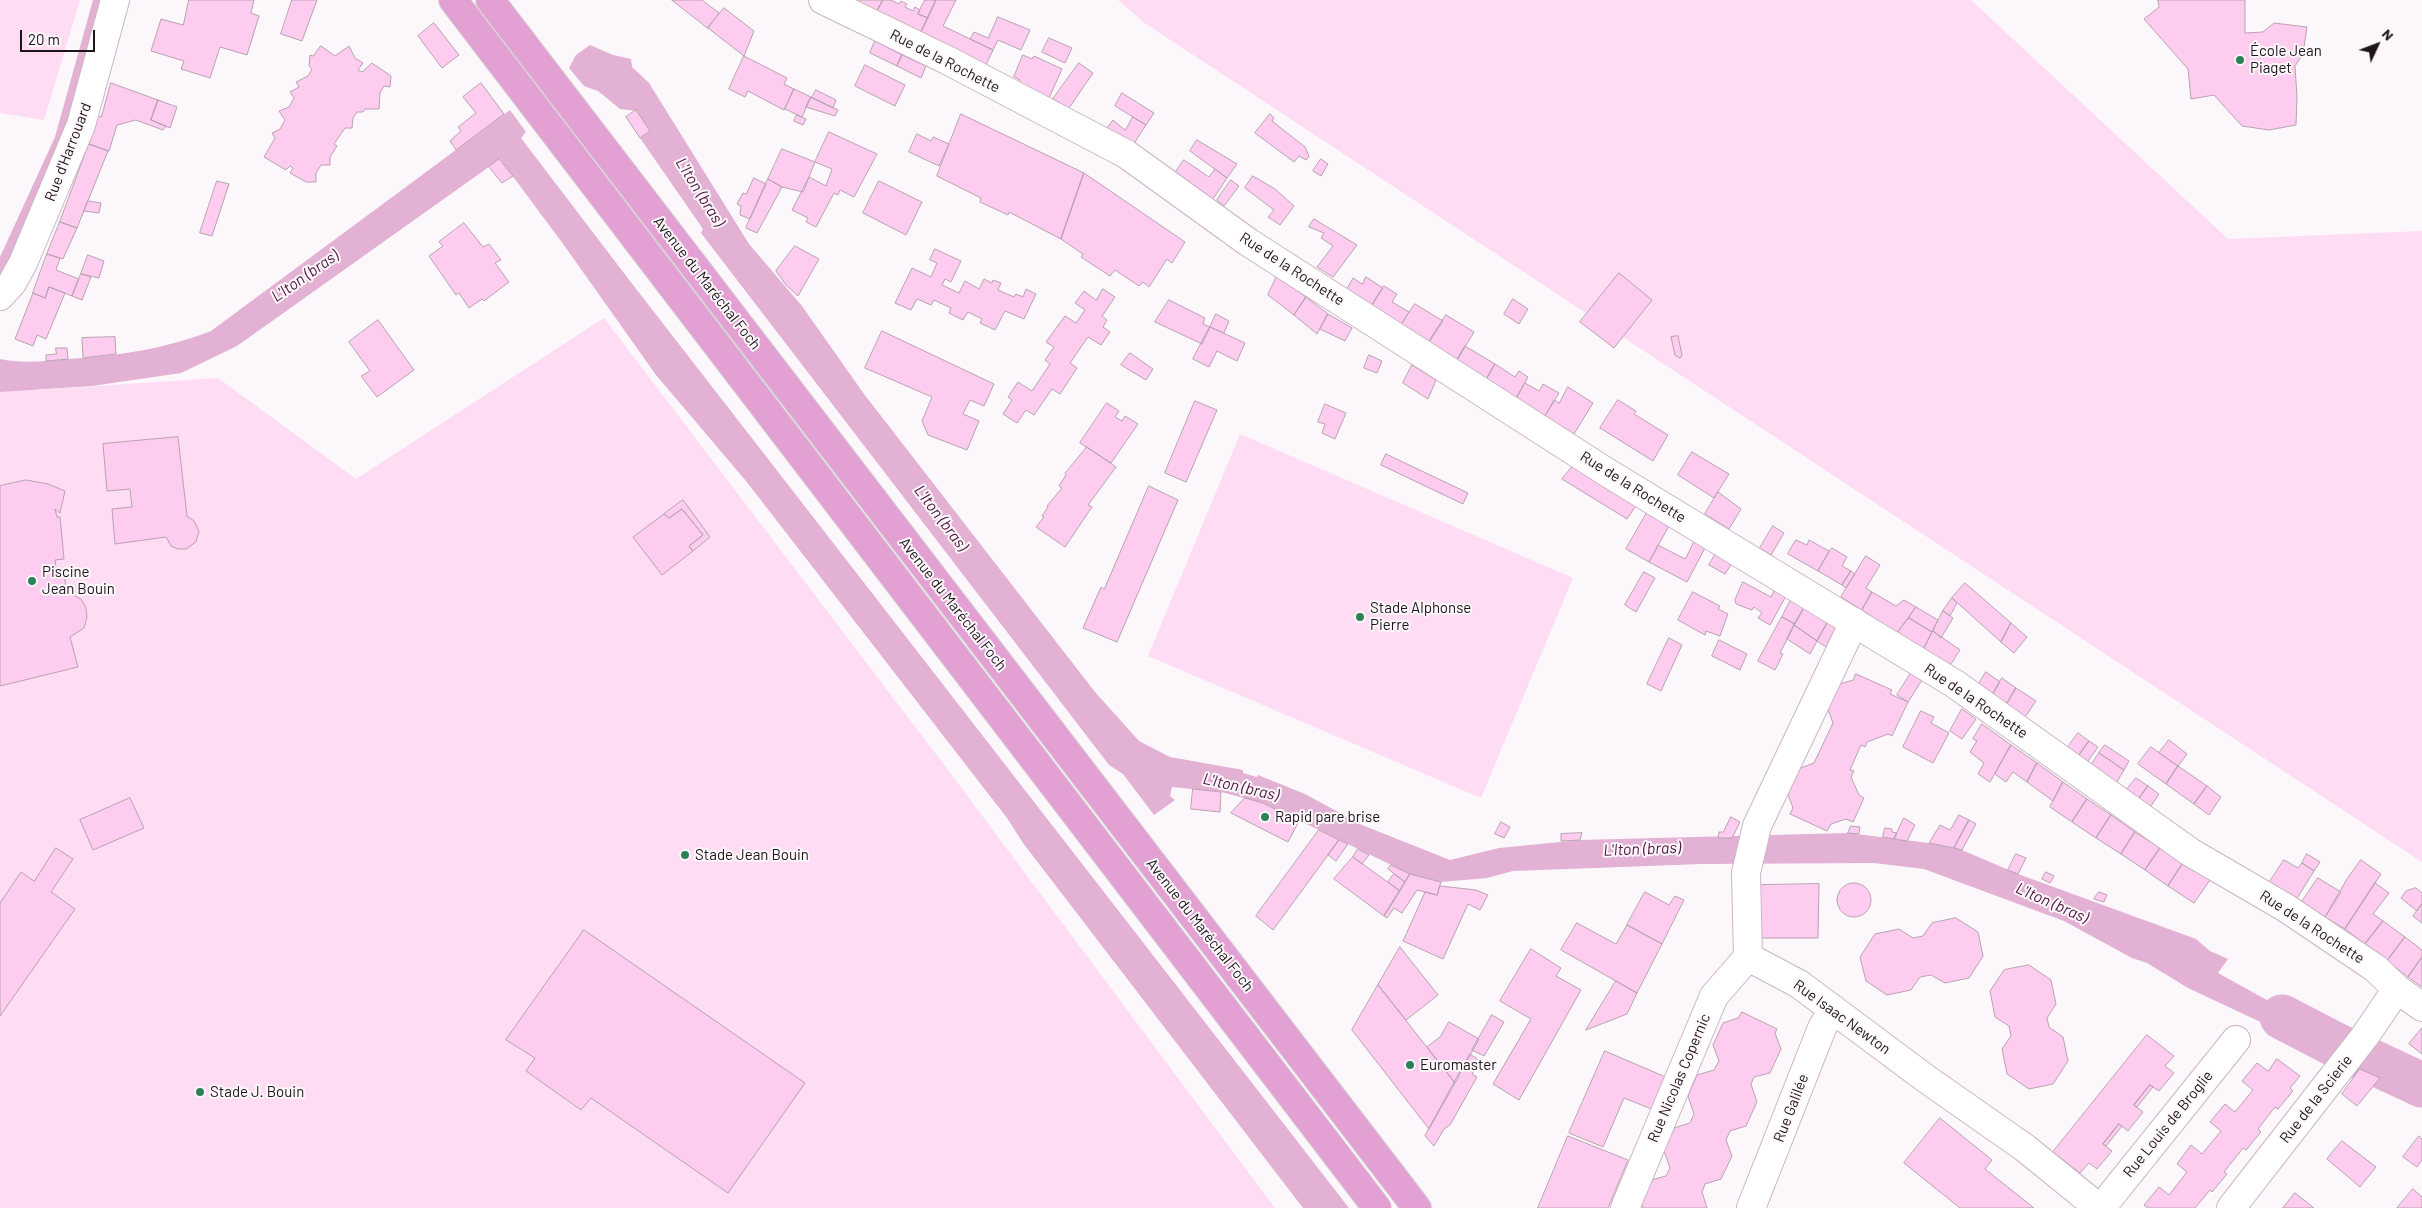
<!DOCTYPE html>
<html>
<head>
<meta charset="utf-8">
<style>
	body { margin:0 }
	#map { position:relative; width:2422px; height:1208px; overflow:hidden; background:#fcf7fa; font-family:Barlow,sans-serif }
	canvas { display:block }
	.north { position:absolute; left:2352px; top:20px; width:50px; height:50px; -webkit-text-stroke:4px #fcf7fa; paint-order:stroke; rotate:47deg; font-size:14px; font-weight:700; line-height:20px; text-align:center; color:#1e151b }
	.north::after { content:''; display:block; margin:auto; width:18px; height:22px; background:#1e151b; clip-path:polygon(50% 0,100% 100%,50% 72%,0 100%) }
	.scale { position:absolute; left:20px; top:30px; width:75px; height:22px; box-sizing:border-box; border:2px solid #1e151b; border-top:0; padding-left:6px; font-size:15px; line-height:18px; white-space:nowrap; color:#1e151b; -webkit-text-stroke:4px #fcf7fa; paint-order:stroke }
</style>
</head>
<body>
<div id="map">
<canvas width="2422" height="1208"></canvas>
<div class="north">N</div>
<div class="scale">20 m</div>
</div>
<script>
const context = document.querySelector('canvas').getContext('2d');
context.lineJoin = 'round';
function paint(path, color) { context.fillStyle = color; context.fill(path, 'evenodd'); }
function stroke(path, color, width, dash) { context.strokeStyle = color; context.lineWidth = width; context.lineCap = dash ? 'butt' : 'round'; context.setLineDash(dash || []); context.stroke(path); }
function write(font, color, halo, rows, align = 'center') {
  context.font = font + ' Barlow,sans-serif'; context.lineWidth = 4; context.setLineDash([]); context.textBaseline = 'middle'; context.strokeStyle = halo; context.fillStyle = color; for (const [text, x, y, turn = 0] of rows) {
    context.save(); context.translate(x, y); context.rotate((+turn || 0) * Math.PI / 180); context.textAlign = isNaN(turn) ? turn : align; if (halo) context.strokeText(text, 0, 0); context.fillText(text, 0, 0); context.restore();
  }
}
paint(new Path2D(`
	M0,0H80L44,120L0,113Z
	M1118,0H1971L2228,239L2422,231V862L1146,24Z
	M604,318L948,770L1275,1208H0V388L38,390L218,378L356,479Z
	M1240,434L1573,578L1481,798L1148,656Z`), '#fedcf3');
paint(new Path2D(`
	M93,0H101L63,140L43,192L0,280V257L55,137Z
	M590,45L613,55L631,59L632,67L649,83L749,244L802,306L864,394L1095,692L1139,741L1170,757L1243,770V773L1257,777L1258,775L1305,794L1362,825L1450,860L1499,848L1580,840L1848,833L1929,843L1962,850L2018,874L2196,939L2210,951L2228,959L2218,973L2301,1019L2308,1013L2343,1037L2329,1054L2188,988L2147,963L2132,958L2064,921L1924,869L1874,863L1701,864L1513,871L1487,878L1441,882L1410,874L1263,803L1221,792L1172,787L1170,796L1175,800L1154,815L1123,774L1109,765L701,233L703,229L640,138L650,131L636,111L620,109L598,91L584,86L569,68L576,55Z
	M510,110L526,132L521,138L630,281L1349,1208H1303L1023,843L1007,818L746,481L656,375L566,248L500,159L237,346L181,373L92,386L0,392V359C22,364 46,361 69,359C121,355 161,350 211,331Z
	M2376,1052L2422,1072V1096L2360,1069Z`), '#e2b1d3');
stroke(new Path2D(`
	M2282,1017L2336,1045L2422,1085`), '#e2b1d3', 45);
const building = new Path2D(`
	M189,0H254L251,13L259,16L247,55L220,47L210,78L181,69L184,61L151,51L161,19L183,25Z
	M292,0H317L302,41L281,34Z
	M672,0H702L719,13L708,28Z
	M850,0H883L876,13Z
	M883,0H891L899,4L901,1L907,4L905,7L913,11L915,7L920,10L918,14L928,18L920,34L876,13Z
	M925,0H936L928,18L918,14Z
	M936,0H956L943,26L993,50L985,67L920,34Z
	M2158,0H2245V33L2263,32L2274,23L2307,27L2303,54L2295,66L2297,97L2296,125L2269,130L2242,126L2214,95L2191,99L2188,69L2144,19L2159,7Z
	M724,8L754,31L744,56L708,28Z
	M998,17L1030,30L1021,50L998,40L993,50L970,39L974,32L988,38Z
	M434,23L459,55L442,68L418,36Z
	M1049,38L1072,48L1065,63L1042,52Z
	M875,41L902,55L897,66L870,53Z
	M321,46L335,56L349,46L355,58L363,63L358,70L362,72L372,63L391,76L390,87L384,86L380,93L379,109H365L363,112H357L353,118L352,128H345L334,144L337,146L330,157V165H321L316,173V182H306L290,173L293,168L290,166L286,170L264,157L275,138L272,133L280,129L285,120L279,111L289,107L294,98L290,92L299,87L296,82L308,76L312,69L309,66L310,55L313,56Z
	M902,55L926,66L921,78L897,66Z
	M1023,55L1032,59L1034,56L1062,69L1049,98L1018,83L1020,80L1014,77Z
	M744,56L787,78L784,84L794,89L784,110L748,91L745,97L729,89Z
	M1079,63L1093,73L1069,108L1053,99Z
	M865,65L905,85L895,106L855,86Z
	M111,83L158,100L151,120L166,126L163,130L136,120L117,125L109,151L89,144L98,116L101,117Z
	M481,83L504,114L456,150L450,141L461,131L458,127L476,113L463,97Z
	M794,89L811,97L802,117L785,109Z
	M816,90L836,100L833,108L812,98Z
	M1122,93L1154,113L1146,125L1115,106Z
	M811,97L838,110L835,116L806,107Z
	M158,100L177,107L170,128L151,120Z
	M636,110L650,131L640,138L626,117Z
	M961,114L1084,173L1061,239L1009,212L1008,215L980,202L981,198L937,176Z
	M1270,114L1274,118L1272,121L1305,147L1309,156L1306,160L1299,156L1294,162L1255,133Z
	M797,115L806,119L803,125L794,121Z
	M1133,117L1146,125L1133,145L1107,128L1113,120L1125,130Z
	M829,132L877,154L854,197L840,190L838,195L834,193L816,227L806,222L808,218L792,210L809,177L826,186L832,169L815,162Z
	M917,134L931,141L933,137L949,144L939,166L909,152Z
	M1197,140L1237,164L1227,178L1190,151Z
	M89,144L108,151L77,228L60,222Z
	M782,149L815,162L803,192L782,187L768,179Z
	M499,159L513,176L502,183L489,167Z
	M1321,159L1328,164L1321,176L1313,171Z
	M1184,160L1209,177L1215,169L1227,178L1213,199L1175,173Z
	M1084,173L1185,242L1172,263L1167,259L1149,287L1143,282L1139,286L1115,270L1110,276L1081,257L1083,254L1061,239Z
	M1253,176L1275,189L1294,206L1280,225L1268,217L1274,210L1245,188Z
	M754,178L766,184L750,219L740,215L741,206L737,204L743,193L746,194Z
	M768,179L782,187L757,233L746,228Z
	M1231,180L1239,186L1224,206L1217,200Z
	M217,181L229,184L212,236L200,233Z
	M879,181L922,202L906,235L863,213Z
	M88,201L101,203L99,213L84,211Z
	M1314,219L1357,245L1333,277L1317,267L1333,246L1321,238L1324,233L1309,227Z
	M60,222L77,228L63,259L47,254Z
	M464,223L483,247L489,244L501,260L495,263L509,282L484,301L482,299L469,308L459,293L456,295L429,256L443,246L439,242Z
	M795,246L819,259L798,296L786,285L776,271Z
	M935,249L961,261L951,282L945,279L942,285L959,293L965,281L979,289L984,279L992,283L993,280L1001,283L998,290L1014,297L1016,294L1023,297L1026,289L1036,294L1024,319L1005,311L995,330L980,323L982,319L968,312L963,320L949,313L951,308L934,300L931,305L917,299L911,310L895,303L912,268L931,277L937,263L930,260Z
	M47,254L60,258L56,270L79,279L72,296L49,287L45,298L33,293Z
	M88,255L104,261L99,278L81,274Z
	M1619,273L1652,300L1614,348L1580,322Z
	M81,274L91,277L82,300L72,296Z
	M1277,276L1306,297L1294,315L1268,295Z
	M1366,277L1383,288L1369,310L1344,294L1353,278L1362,284Z
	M1384,286L1397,294L1392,302L1409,312L1399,328L1369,310Z
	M49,287L65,293L46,339L37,335L33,346L15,339L33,293L45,298Z
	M1103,289L1115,297L1102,316L1107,320L1103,327L1110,332L1101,345L1088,337L1070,363L1077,368L1060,394L1052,389L1034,415L1026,410L1017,423L1003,414L1012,400L1008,397L1018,382L1032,391L1050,364L1045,360L1054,347L1046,342L1065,316L1076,323L1085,310L1075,303L1084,291L1096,300Z
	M1306,297L1328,314L1317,334L1294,315Z
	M1513,299L1528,309L1519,324L1504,314Z
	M1169,300L1205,318L1203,324L1210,327L1202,344L1155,322Z
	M1415,304L1443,321L1427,345L1399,328Z
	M1216,314L1229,321L1224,333L1210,327Z
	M1328,314L1352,328L1345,341L1320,329Z
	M1446,315L1474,332L1456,362L1427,345Z
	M378,320L414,370L377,397L361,376L370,371L349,342Z
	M1210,327L1245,343L1237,361L1217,351L1209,367L1193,359Z
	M882,331L994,384L984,406L970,400L963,414L979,421L967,450L928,435L922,421L932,397L865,368Z
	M1678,336L1682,355L1680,358L1675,355L1671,337Z
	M115,337L116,354L83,358L82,338Z
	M1465,346L1495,364L1486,380L1456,362Z
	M56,348H67L68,359L46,361V355L56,354Z
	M1130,353L1153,369L1146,380L1121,365Z
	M1369,355L1382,361L1377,373L1364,368Z
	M1495,364L1515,377L1519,371L1528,377L1516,399L1486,380Z
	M1412,365L1436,380L1428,399L1403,383Z
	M1525,383L1539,391L1543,384L1559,393L1545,416L1516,399Z
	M1568,387L1593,403L1574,434L1545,416L1554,400L1559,403Z
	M1618,400L1636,411L1634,414L1668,435L1653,461L1600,428Z
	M1195,401L1217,410L1186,482L1165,473Z
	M1107,403L1119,411L1115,417L1122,421L1125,416L1138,424L1111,463L1080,443Z
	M1325,404L1346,413L1335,439L1322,433L1325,424L1318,422Z
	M178,437L187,516L194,521L199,531L196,542L186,549H178L171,546L166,537L115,544L112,509L132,507L130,489L107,491L103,444Z
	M1087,447L1116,467L1088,505L1092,507L1065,547L1036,527L1044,517L1042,516L1048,507L1047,506L1062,488L1059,486L1066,475L1065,474Z
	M1692,452L1729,474L1714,498L1678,475Z
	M1386,454L1468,493L1463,504L1381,465Z
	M1574,465L1637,504L1627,519L1562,479Z
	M26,480L48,484L65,491L60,513L55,509L57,517H60L64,559L55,560L56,569H64L66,592L81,599L86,608L87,617L84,628L70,637L78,667L0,686V486Z
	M1149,486L1178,500L1117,642L1083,628L1101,587L1104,589Z
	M1718,492L1741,509L1729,529L1705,514Z
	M683,500L710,537L693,551L689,546L703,535L682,509L669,518L664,514Z
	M682,509L703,535L689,546L693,551L662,575L633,537L664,514L669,518Z
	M1648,511L1670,524L1649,562L1626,549Z
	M1773,526L1784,533L1771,555L1760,548Z
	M1695,540L1706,546L1687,582L1649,562L1658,545L1685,559Z
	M1796,540L1807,545L1809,540L1829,551L1818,571L1788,554Z
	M1832,548L1847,557L1842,566L1851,571L1842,585L1818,571Z
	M1716,553L1732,563L1725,574L1709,565Z
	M1866,556L1880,565L1866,588L1872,592L1862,610L1841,597Z
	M1851,571L1855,574L1846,588L1842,585Z
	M1644,572L1655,578L1636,612L1625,605Z
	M1743,582L1771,597L1775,589L1786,596L1770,625L1758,618L1762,613L1754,607L1752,610L1736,604L1735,600Z
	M1965,583L2011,623L2001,642L1952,598Z
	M1693,592L1720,606L1718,609L1728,614L1720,636L1706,631L1705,635L1678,620Z
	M1872,592L1896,606L1904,600L1916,607L1897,633L1862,610Z
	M1792,598L1805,606L1795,624L1782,617Z
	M1952,598L1957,603L1950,616L1943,611Z
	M1805,606L1829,620L1817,641L1794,625Z
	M1916,607L1938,620L1932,632L1909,618Z
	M1943,611L1953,618L1941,638L1933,631Z
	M1782,617L1795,624L1780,653L1783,654L1775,670L1758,661Z
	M1909,618L1932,632L1923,650L1897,633Z
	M1829,620L1836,626L1826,647L1817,641Z
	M2011,623L2027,637L2014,653L2001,642Z
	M1794,625L1817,641L1810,654L1787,639Z
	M1933,631L1960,650L1949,667L1923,650Z
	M1669,638L1682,645L1661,691L1647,684Z
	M1719,640L1747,654L1740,670L1712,656Z
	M1986,672L2000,682L1991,697L1977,687Z
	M1911,673L1922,680L1908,702L1897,695Z
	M1856,674L1892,690L1890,694L1908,702L1892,736L1888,734L1867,742L1865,747L1861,745L1850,770L1854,771L1851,777L1859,795L1864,798L1853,822L1846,819L1831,824L1827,831L1790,814L1793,808L1787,792L1798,769L1814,763L1833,723L1827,707L1837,685L1853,680Z
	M2002,678L2016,688L2005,707L1991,697Z
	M2016,688L2036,701L2023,720L2005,707Z
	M1962,709L1976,719L1962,739L1950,731Z
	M1921,711L1934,717L1931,723L1949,733L1933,763L1903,747Z
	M1982,724L2011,745L1990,782L1978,774L1984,763L1970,752L1977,741L1973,739Z
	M2078,733L2089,741L2077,758L2066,750Z
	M2169,740L2187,754L2178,766L2159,753Z
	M2089,741L2098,747L2086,764L2077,758Z
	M2011,745L2037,763L2027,782L2013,772L2006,782L1995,774Z
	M2105,745L2129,761L2124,770L2099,753Z
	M2151,747L2178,766L2166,784L2138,764Z
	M2099,753L2124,770L2115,785L2090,767Z
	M2037,763L2063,782L2053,801L2027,782Z
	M2178,766L2207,786L2194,804L2166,784Z
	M2136,778L2148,786L2137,801L2125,792Z
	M2063,782L2087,799L2072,822L2050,807Z
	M2148,786L2159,794L2149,809L2137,801Z
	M2207,786L2221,797L2209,815L2194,804Z
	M1193,789L1221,792L1220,812L1191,809Z
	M130,798L144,828L93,850L80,820Z
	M1245,798L1263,803L1299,821L1288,842L1231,813Z
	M2087,799L2111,815L2096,838L2072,822Z
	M1959,815L1969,820L1954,848L1929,843L1940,825L1950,830Z
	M2111,815L2135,832L2121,854L2096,838Z
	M1731,817L1740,822L1732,838H1718L1719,832H1723Z
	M1904,818L1915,825L1907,841L1894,839Z
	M1969,820L1976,824L1962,850L1954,848Z
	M1501,822L1510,827L1504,838L1495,834Z
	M1851,826L1860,827L1859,834L1848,833Z
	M1885,828L1892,829V832L1897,833L1894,839L1883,837Z
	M1319,830L1339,840L1273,930L1256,916Z
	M2135,832L2160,848L2145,870L2121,854Z
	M1582,833L1580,840L1561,841V834Z
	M1339,840L1348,844L1336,861L1328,855Z
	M56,848L73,859L51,892L75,909L0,1016V903L21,872L34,881Z
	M2160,848L2183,863L2168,886L2145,870Z
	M1358,849L1369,855L1362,864L1353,857Z
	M2016,854L2026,858L2018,874L2008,870Z
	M2307,854L2320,862L2314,871L2302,863Z
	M1353,857L1400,891L1384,916L1334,879Z
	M2284,860L2298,868L2302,863L2314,871L2296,900L2269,883Z
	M2361,860L2381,874L2345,929L2325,917L2347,879Z
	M2183,863L2210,880L2194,903L2168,886Z
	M1391,865L1410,874L1405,882L1388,869Z
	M2046,872L2054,876L2050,883L2042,879Z
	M1394,874L1405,882L1400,891L1388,882Z
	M1410,874L1441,882L1437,895L1417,890L1402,913L1394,908L1387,918L1384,916Z
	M2318,878L2341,892L2325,917L2301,903Z
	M1837 900a17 17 0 1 1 34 0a17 17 0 1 1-34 0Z
	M2375,883L2389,893L2373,914L2383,921L2365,944L2345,929Z
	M1819,884L1818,938H1761L1760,885Z
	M1440,886L1476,890L1488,895L1480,910L1468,904L1443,959L1403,941L1425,892L1437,895Z
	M2416,888L2422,893V904L2417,911L2401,898L2406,891Z
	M1645,892L1669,905L1675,896L1684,900L1662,944L1627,925Z
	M2099,892L2107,895L2104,902L2094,899Z
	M2422,904V923L2413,916Z
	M1956,918L1978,932L1983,956L1969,978L1945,983L1931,975L1920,977L1911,990L1887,995L1866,981L1860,957L1875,934L1899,929L1913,938L1923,936L1932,923Z
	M2383,921L2405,937L2387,961L2365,944Z
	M1577,923L1616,944L1627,925L1662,944L1637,993L1561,950Z
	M584,930L805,1083L728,1193L591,1098L581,1110L526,1071L535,1058L506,1040Z
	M2405,937L2422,950V957L2408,977L2387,961Z
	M1400,947L1438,995L1406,1020L1378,985Z
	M1531,949L1561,968L1556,976L1581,990L1519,1100L1493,1084L1531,1019L1500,1001Z
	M2422,957V987L2408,977Z
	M2029,965L2051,980L2056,1004L2047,1018L2049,1027L2063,1037L2068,1061L2053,1084L2029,1089L2007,1074L2002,1049L2011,1036L2009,1026L1995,1017L1990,991L2004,970Z
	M1616,981L1637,993L1627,1014L1586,1030Z
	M1378,985L1455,1083L1429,1129L1352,1030Z
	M1742,1012L1777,1029L1775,1033L1781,1049L1770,1073L1754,1077L1751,1084L1757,1102L1746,1126L1730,1131L1726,1140L1732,1156L1721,1179L1705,1184L1702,1192L1707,1208H1643L1641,1202L1651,1180L1666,1176L1670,1168L1664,1151L1674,1128L1690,1123L1694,1114L1688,1096L1697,1075L1714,1070L1719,1061L1713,1045L1723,1023L1738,1018Z
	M1492,1015L1504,1022L1484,1056L1472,1050Z
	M1449,1022L1479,1039L1455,1083L1427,1047L1440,1037Z
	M2422,1028V1054L2409,1044Z
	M2147,1035L2174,1056L2165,1066L2174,1073L2159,1091L2150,1085L2134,1105L2143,1112L2128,1131L2119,1124L2103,1144L2112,1151L2097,1169L2089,1163L2080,1173L2053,1152Z
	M1605,1051L1668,1078L1654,1110L1624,1098L1603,1147L1569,1133Z
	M1470,1054L1480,1061L1472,1074L1477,1077L1450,1125L1444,1129L1434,1146L1425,1136Z
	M2277,1059L2300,1076L2290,1088L2293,1091L2278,1109L2275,1107L2258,1129L2261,1132L2246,1150L2243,1148L2224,1172L2227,1174L2212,1192L2210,1190L2195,1208H2148L2144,1205L2159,1187L2169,1195L2187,1172L2177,1164L2191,1145L2202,1154L2221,1131L2210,1122L2225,1104L2235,1112L2253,1090L2242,1081L2257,1063L2268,1071Z
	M2360,1069L2380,1078L2357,1106L2342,1094Z
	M2150,1085L2153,1087L2137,1107L2134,1105Z
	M1940,1118L1992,1160L1985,1169L2034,1208H1960L1904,1163Z
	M2119,1124L2122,1126L2106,1146L2103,1144Z
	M1568,1136L1628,1160L1608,1208H1538Z
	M2419,1136L2422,1139V1160L2417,1167L2403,1157Z
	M2342,1141L2376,1167L2360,1187L2327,1159Z
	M2413,1189L2422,1197V1208H2397Z
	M2295,1193L2314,1208H2283Z`);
paint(building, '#feccef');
stroke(building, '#b8a2b1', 1);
const street = new Path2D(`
	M823,0L947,60L1126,154L1248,242L1608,473L1955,684L2190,852L2286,908L2375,968L2397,989L2422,1007
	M0,296L12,283L23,263L81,125L115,0
	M1854,622L1757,826L1746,873L1748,957L1799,984L1925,1078L2025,1148L2099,1208
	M1625,1208L1714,996L1748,957
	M1751,1208L1822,1028L1833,1009
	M2101,1208L2236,1040
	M2231,1208L2365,1036L2397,989`);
const primary = new Path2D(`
	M453,0L1377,1208
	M490,0L1417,1208`);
stroke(street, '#ccb5c5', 30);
stroke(primary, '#d6d5d6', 30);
stroke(street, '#fff', 28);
stroke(primary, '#e3a0d3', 28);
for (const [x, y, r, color] of [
	[2240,60,5,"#2b8256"],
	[32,581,5,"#2b8256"],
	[1360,617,5,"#2b8256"],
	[1265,817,5,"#2b8256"],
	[685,855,5,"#2b8256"],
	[1410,1065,5,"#2b8256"],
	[200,1092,5,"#2b8256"]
]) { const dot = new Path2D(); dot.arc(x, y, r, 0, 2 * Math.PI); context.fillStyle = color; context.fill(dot); stroke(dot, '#fcf7fa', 2); }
write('15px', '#1e151b', '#fcf7fa', [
	["École Jean",2250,51],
	["Piaget",2250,68],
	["Piscine",42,572],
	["Jean Bouin",42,589],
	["Stade Alphonse",1370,608],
	["Pierre",1370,625],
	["Rapid pare brise",1275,817],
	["Stade Jean Bouin",695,855],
	["Euromaster",1420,1065],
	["Stade J. Bouin",210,1092]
], 'left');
write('15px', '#1e151b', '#fcf7fa', [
	["Rue de la Rochette",945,61,27],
	["Rue d'Harrouard",68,152,-69],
	["Rue de la Rochette",1292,269,33],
	["Avenue du Maréchal Foch",707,283,52],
	["Rue de la Rochette",1633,487,32],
	["Avenue du Maréchal Foch",953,604,52],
	["Rue de la Rochette",1976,701,34],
	["Avenue du Maréchal Foch",1200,925,52],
	["Rue de la Rochette",2312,927,33],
	["Rue Isaac Newton",1842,1017,36],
	["Rue Nicolas Copernic",1679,1078,-67],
	["Rue de la Scierie",2316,1099,-52],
	["Rue Galilée",1791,1108,-69],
	["Rue Louis de Broglie",2168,1124,-51]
]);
write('italic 16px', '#4f1642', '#fcf7fa', [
	["L'Iton (bras)",700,192,58],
	["L'Iton (bras)",305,276,-35],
	["L'Iton (bras)",941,518,53],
	["L'Iton (bras)",1241,787,13],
	["L'Iton (bras)",1642,849,-2],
	["L'Iton (bras)",2052,903,24]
]);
</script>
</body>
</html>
